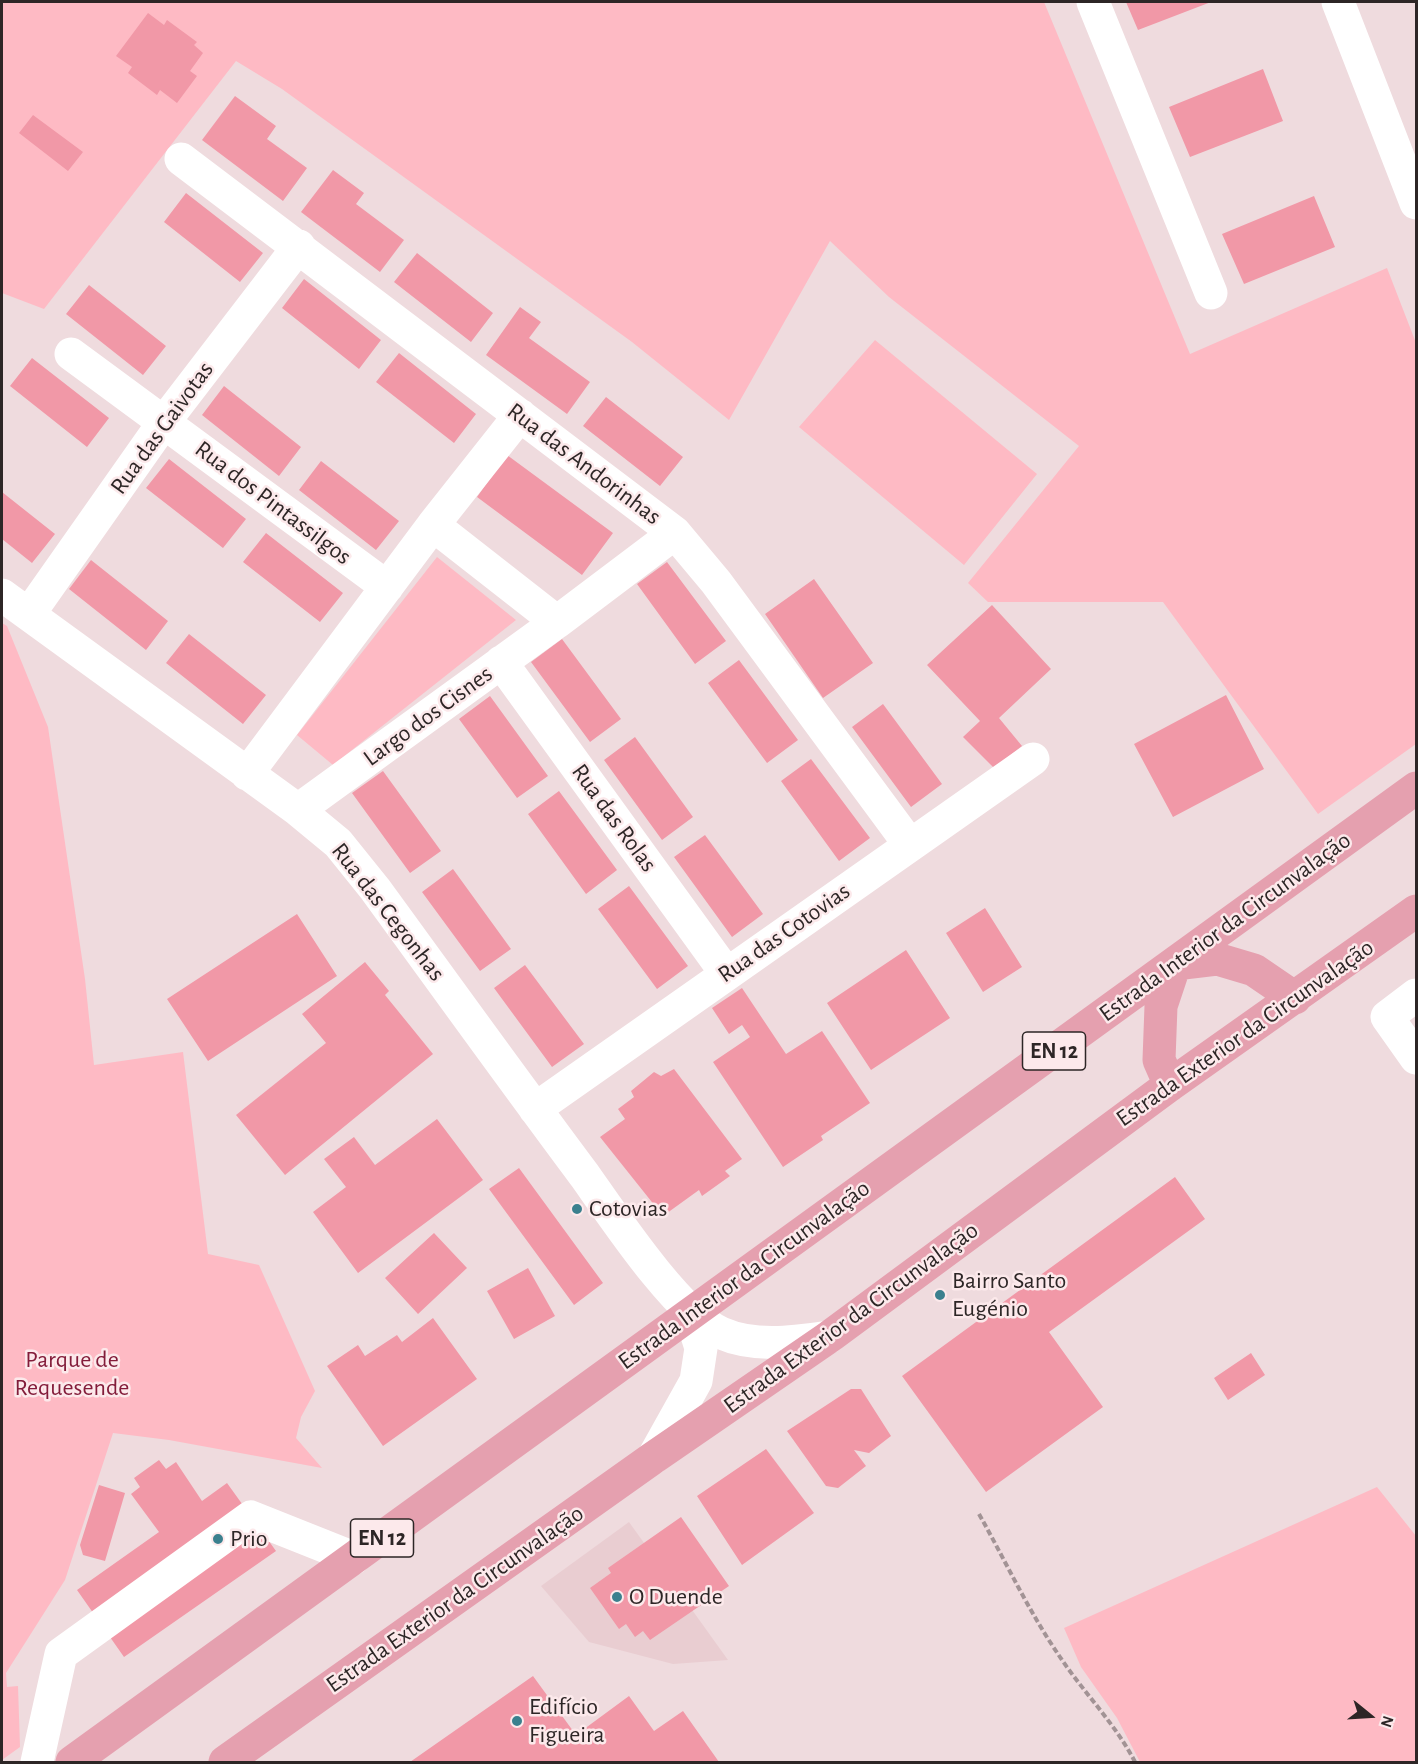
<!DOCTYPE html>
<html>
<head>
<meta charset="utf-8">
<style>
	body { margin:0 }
	#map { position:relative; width:1418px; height:1764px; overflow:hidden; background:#efdbde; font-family:"Alegreya Sans",sans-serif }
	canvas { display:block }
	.frame { position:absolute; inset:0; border:3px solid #2d2626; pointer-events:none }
	.north { position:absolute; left:1340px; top:1686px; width:60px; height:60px; -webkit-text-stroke:4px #fce9eb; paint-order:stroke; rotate:108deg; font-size:16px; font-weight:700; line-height:24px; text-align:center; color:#2d2626 }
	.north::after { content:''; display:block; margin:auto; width:21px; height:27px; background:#2d2626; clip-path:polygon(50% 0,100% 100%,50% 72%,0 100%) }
</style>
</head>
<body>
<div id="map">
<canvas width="1418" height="1764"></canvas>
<div class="frame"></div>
<div class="north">N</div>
</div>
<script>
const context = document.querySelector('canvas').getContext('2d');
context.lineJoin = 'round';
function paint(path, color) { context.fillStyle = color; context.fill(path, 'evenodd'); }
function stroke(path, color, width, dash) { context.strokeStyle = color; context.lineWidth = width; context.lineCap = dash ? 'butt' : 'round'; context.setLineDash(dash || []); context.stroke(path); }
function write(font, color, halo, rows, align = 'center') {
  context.font = font + ' "Alegreya Sans",sans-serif'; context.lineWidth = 5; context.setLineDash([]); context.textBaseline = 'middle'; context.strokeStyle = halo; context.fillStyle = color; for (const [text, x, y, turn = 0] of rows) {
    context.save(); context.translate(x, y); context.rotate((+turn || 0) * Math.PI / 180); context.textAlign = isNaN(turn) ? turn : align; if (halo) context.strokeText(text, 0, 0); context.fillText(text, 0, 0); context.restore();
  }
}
paint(new Path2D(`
	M629,1522L728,1660L673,1664L589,1642L541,1586Z`), '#e9cdd1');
paint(new Path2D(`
	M2,2H1044L1190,354L1387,268L1416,343V744L1318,814L1163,602H988L968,583L1079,446L889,297L830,241L729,420L632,342L282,89L236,61L44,309L2,293Z
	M875,340L1037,474L964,565L799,427Z
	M437,557L516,620L333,765L297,735Z
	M2,623L7,626L48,727L85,979L94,1065L183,1052L208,1254L259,1265L315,1391L301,1417L296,1438L322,1468L169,1440L113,1433L65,1580L6,1673L7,1687L18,1686L20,1747L2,1760Z
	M1377,1487L1416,1536V1762H1140L1117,1718L1081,1667L1064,1628Z`), '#febac4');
paint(new Path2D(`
	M1126,2H1211L1138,30Z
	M148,13L164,25L167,20L197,42L194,45L203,53L190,71L197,76L177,103L160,90L157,95L128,73L132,67L116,56Z
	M1263,69L1283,121L1190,157L1169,107Z
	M235,96L276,126L267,139L307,168L283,201L202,140Z
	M33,115L83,152L68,171L19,133Z
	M333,170L364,193L356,204L404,240L380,272L301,212Z
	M186,193L263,253L240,282L164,222Z
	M1314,196L1335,247L1244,284L1222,234Z
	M417,253L493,313L471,342L394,282Z
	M304,279L381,340L359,369L282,308Z
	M89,285L166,346L143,375L66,314Z
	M520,307L541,322L529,338L590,382L567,414L486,355Z
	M399,353L476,414L454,443L376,382Z
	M32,358L109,418L87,447L10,386Z
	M224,386L301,447L279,476L202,415Z
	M606,397L683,457L660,486L583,426Z
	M507,455L613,533L582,575L477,497Z
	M169,459L246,519L223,548L146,488Z
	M321,461L399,521L376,550L299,490Z
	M2,492L55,534L32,563L2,539Z
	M266,533L343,593L320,622L243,562Z
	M91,560L168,621L146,650L69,589Z
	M667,562L726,641L695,664L637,584Z
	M814,579L873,663L823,698L765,614Z
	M992,605L1051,669L999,718L1022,746L994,768L963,737L980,721L927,665Z
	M189,634L266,695L243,724L166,663Z
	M562,639L621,719L590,742L531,662Z
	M739,660L798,740L767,763L708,683Z
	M1226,695L1264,769L1173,817L1134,744Z
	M490,696L548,776L517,798L459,719Z
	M883,704L942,784L911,807L852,727Z
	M635,737L693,817L662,840L604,760Z
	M811,759L870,838L839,861L781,781Z
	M383,771L441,851L410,873L352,793Z
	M559,791L617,870L586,894L528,814Z
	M705,835L763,914L732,937L674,857Z
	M453,869L511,949L480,971L422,892Z
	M629,886L688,966L657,989L598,909Z
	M985,908L1022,967L983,992L946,933Z
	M297,914L337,976L208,1061L167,999Z
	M906,950L950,1018L871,1070L827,1003Z
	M365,962L389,991L385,995L433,1054L285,1175L236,1115L326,1043L302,1014Z
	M525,965L584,1044L552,1067L494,988Z
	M742,988L786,1054L822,1031L870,1103L821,1136L823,1140L783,1167L713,1062L750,1037L742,1025L729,1034L712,1008Z
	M674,1069L742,1159L725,1171L730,1176L702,1196L699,1190L663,1216L600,1137L625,1119L618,1109L634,1097L631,1091L654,1072L661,1076Z
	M437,1119L483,1180L358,1273L313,1212L346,1187L324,1159L354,1137L375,1165Z
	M519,1168L603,1283L574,1305L489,1189Z
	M1175,1177L1205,1219L1049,1332L1103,1407L986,1492L902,1376Z
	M434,1233L467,1268L418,1314L385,1278Z
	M528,1268L555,1316L514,1339L487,1291Z
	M433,1318L477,1379L383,1446L327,1366L358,1345L365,1356L397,1335L402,1342Z
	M1251,1353L1265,1375L1228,1400L1214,1378Z
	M851,1389H861L891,1436L869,1453L854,1450L866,1466L838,1488L826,1486L787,1431Z
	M766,1449L814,1513L742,1565L697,1496Z
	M159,1460L166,1469L176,1462L202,1501L227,1483L276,1551L124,1657L77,1590L159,1532L131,1494L140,1487L134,1478Z
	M99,1485L125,1493L105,1561L83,1555L80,1545Z
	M681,1517L729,1586L650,1640L643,1631L635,1637L626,1624L619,1629L590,1588L611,1573L608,1568Z
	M533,1676L576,1735L629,1696L654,1731L683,1711L719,1762H410Z`), '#f198a7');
stroke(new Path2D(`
	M979,1514C1005,1560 1028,1610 1058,1654C1082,1691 1115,1723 1135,1762`), '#a29395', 4, [6, 3]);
stroke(new Path2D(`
	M1093,2L1211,293
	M1338,2L1416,203
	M181,159L675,533L716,582L910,845
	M71,354L387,587
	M520,415L433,525L557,622L675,533
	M2,595L298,810L338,843L375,889C445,985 514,1081 585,1176C614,1217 678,1314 721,1333C755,1348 794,1342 829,1337
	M29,614L164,422L299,246
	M501,662L726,973
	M247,774L433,525
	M298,810L557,622
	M1416,995L1387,1017L1416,1058
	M535,1109L1033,759
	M653,1458L696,1381L701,1348L690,1313
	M37,1762L61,1654L251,1517L354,1558`), '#fff', 33);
stroke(new Path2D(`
	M1170,1085L1159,1060L1161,1006L1175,964L1217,959L1254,970L1295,998
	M72,1762L1416,788
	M225,1762L653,1458L829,1337L1170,1085L1416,911`), '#e5a0af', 33);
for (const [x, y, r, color] of [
	[577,1209,6,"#3b808e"],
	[940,1295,6,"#3b808e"],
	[218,1539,6,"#3b808e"],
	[617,1597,6,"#3b808e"],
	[517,1721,6,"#3b808e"]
]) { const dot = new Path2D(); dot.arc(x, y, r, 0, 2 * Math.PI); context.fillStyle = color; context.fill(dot); stroke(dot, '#fce9eb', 2); }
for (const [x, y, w] of [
	[1054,1051,63],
	[382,1538,63]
]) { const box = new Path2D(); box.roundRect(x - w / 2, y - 19, w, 38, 4.5); context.fillStyle = '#fce9eb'; context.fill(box); stroke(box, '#2d2626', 1.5); }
write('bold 22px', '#2d2626', null, [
	["EN 12",1054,1051],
	["EN 12",382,1538]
]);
write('24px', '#2d2626', '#fce9eb', [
	["Rua das Gaivotas",162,428,-54],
	["Rua das Andorinhas",584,464,37],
	["Rua dos Pintassilgos",273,503,37],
	["Largo dos Cisnes",428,716,-36],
	["Rua das Rolas",614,818,54],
	["Rua das Cegonhas",388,912,52],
	["Estrada Interior da Circunvalação",1225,927,-36],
	["Rua das Cotovias",784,933,-35],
	["Estrada Exterior da Circunvalação",1245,1033,-35],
	["Estrada Interior da Circunvalação",744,1275,-36],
	["Estrada Exterior da Circunvalação",851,1318,-36],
	["Estrada Exterior da Circunvalação",455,1599,-35]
]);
write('24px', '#2d2626', '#fce9eb', [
	["Cotovias",589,1209],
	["Bairro Santo",952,1281],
	["Eugénio",952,1309],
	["Prio",230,1539],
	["O Duende",629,1597],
	["Edifício",529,1707],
	["Figueira",529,1735]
], 'left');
write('24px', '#831c3a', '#fce9eb', [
	["Parque de",72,1360],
	["Requesende",72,1388]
]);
</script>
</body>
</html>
